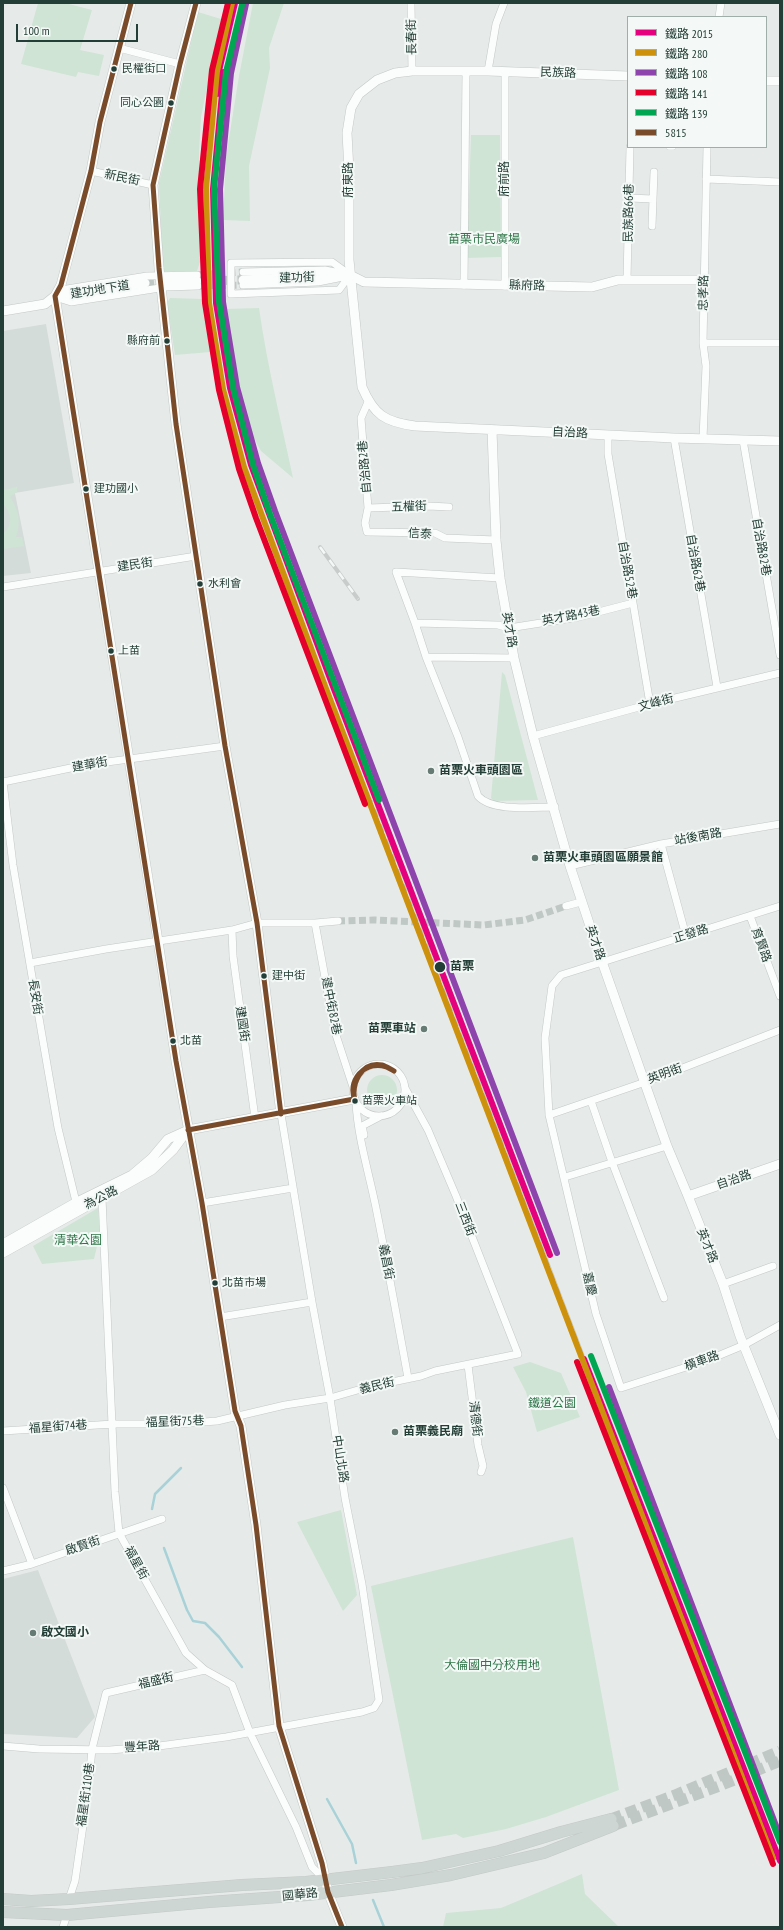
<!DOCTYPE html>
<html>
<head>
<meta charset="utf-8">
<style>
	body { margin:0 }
	#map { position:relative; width:783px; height:1930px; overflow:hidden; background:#e6ebe9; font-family:"PT Sans Narrow","Noto Sans TC",sans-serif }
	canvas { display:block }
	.frame { position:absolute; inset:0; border:4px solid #233e36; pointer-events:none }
	.legend { position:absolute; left:627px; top:16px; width:140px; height:132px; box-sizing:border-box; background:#f4f9f7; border:1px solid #a0aeaa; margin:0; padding:5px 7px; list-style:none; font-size:12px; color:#233e36 }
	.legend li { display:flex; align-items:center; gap:8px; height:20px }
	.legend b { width:20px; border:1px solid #a0aeaa }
	.scale { position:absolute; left:16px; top:24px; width:122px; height:18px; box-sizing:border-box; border:2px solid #233e36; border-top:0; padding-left:5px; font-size:12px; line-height:14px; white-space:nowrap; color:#233e36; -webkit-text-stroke:3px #f4f9f7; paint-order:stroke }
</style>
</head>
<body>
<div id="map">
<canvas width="783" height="1930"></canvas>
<div class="frame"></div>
<ul class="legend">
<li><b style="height:5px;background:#e5007d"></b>鐵路 2015</li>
<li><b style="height:5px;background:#cd910b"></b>鐵路 280</li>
<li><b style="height:5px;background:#8e44ad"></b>鐵路 108</li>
<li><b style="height:5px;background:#e4002b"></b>鐵路 141</li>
<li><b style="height:5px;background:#00a651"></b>鐵路 139</li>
<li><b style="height:5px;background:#7a4b2a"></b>5815</li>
</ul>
<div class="scale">100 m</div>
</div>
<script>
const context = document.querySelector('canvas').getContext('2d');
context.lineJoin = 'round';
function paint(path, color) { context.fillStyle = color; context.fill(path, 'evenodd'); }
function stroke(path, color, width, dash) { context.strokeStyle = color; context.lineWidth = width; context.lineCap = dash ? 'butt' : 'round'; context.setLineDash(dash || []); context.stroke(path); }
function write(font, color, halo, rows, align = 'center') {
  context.font = font + ' "PT Sans Narrow","Noto Sans TC",sans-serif'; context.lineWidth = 4; context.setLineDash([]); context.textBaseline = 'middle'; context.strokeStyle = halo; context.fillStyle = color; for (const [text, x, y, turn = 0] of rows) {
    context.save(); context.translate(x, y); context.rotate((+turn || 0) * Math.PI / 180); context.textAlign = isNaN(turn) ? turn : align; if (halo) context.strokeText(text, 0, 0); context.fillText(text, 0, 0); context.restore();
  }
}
paint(new Path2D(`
	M46,324L74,483L15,493L31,573L3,576V331Z
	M38,1570L95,1717L77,1738L3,1734V1579Z`), '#d4dcd9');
paint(new Path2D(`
	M38,3H65L92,10L80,50L104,55L99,76L78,72L76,77L21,64Z
	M253,3H284L269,48L270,68L249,166L250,221L223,220L226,157L239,76Z
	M198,12L221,19L201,117L199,153L200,262L197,271H163L159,183Z
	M471,135H500L501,257L467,258Z
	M170,298L203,299L210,352L175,355L167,303Z
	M259,308C267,365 281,421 293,478L261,451L245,422L225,309Z
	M17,487V492L10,497C19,511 21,521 16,537H22L24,546L3,549V534C13,525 12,513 3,504V490Z
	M502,672L505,675L538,800L494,801L491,798Z
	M367 1090a15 15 0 1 1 30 0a15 15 0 1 1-30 0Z
	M98,1208L100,1234L94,1259L42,1264L33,1246Z
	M530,1362L561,1373L580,1417L537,1432L526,1392L513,1367Z
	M341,1510L357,1595L343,1611L297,1522Z
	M573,1537L619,1790L546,1817L506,1829L463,1838L456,1834L422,1840L371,1586Z
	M582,1874L585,1894L619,1927H443L446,1913L501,1908Z`), '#cfe4d5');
stroke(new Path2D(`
	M152,1509L155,1494L181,1468
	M164,1548L187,1610L193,1621L205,1623L219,1637L242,1667
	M327,1799L352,1844L356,1863
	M373,1900L384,1927`), '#a8d2d8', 2.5);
stroke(new Path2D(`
	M197,275L243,272
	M198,286L243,285
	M338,921L374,920L484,925L525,920L566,906`), '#bfc8c5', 7, [7, 3.5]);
stroke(new Path2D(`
	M197,281L243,280
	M145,283L166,281`), '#bfc8c5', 9, [9, 4.5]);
stroke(new Path2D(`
	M611,1819L675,1795L780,1751
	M615,1825L722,1785L780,1761`), '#bfc8c5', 11, [11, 5.5]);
const pedestrian = new Path2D(`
	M669,147H673`);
const minor = new Path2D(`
	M411,3L412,71
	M719,17L721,3
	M119,48L180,64
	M488,71L496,24L504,3
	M505,72V286
	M91,171L153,185
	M706,179L780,182
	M629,198L653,199
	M652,226L654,172
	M332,262L350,275L339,290L231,294V263Z
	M243,272L325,270L340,273
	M627,280L630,147
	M243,285L318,282L343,277
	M464,285L466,71
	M57,295L67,289L147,276L197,275
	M55,297L71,302L166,287L198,286
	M703,343H780
	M368,402L361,418L368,508L365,523L367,532L435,533L445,538L496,540
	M608,435V454L650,704
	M674,438L717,687
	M703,439L706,366L703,343L707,147
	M743,440L780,655
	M368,508L428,506L449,507
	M500,578L396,572L415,623L426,657L458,737L478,796C492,812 534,807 555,807
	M3,587L196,556
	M415,623L498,625L509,628L579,617L633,603
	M426,657L514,658
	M533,736L650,704L780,673
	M3,782L13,865L44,1047L58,1128L77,1206
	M3,782L85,765L225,746
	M661,844L686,936
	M570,866L661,844L780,824
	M566,906L581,902
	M780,906L561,975L552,986L545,1038L549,1115L596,1314L621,1388L708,1360L744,1345L780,1325
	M750,916L780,996
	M315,923L335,1032L353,1087
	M232,930L233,956L255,1118
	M30,963L106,949L232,930L257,923H315L338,921
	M353 1090a26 26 0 1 1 52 0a26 26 0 1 1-52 0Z
	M591,1101L612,1162L664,1298
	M356,1103C358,1140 370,1176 377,1213C388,1268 398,1323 408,1378
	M549,1115L657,1078L780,1030
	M364,1135L362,1126L381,1116
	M565,1177L667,1146
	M100,1193L102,1198L115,1492L119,1533L129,1551L186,1653L205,1670L232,1685L250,1733L296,1827L312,1867L325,1880
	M202,1203L293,1188
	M723,1284L773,1266
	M220,1317L312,1302
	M468,1365L478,1445L483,1466L481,1472
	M3,1431L113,1424H177L217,1421L285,1405L330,1398L368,1387L421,1376L435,1371L518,1354L456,1196L428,1130L405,1088
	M3,1488L32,1564
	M3,1571L32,1564L162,1519
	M3,1746L39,1749L110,1750L159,1746L226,1737L362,1712L374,1708L379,1700L362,1584L345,1498L330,1398L312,1302L281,1114
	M69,1899L75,1881L88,1791L92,1749L106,1693L205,1670
	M63,1927L67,1915`);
const tertiary = new Path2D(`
	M131,3L100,122L91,171L61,285L55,296L158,941L176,1061L202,1203L235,1411L241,1426L256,1525L279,1726L322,1863L328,1892L342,1927
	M196,3L180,64L153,185L159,268L176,424L225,746L257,923L281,1114
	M628,76L488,71H412L395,73L377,80L359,94L351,108L347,133L349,171V260L362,387C374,415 385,422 415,426L674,438L780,441
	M766,81H780
	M350,275L364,282L592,287L618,280H704
	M243,280L350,275
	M166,281H197
	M55,296L145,283
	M3,311L45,304L55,296
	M492,430L496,540L500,578L514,658L533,736L570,866L599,953L667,1146L688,1196L723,1284L740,1336L780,1435
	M688,1196L780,1164
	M3,1244L75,1203L132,1175L152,1158L168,1139L188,1130L354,1099
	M3,1253L152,1170L173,1150L187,1131`);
const primary = new Path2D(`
	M3,1899L31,1901L69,1899L242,1885L306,1882L392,1872L422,1868L499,1851L561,1832L611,1819
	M3,1912L67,1915L209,1902L308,1895L391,1885L451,1875L544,1853L613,1826`);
stroke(pedestrian, '#c3c8c6', 6);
stroke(minor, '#c3c8c6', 8);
stroke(tertiary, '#c3c8c6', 10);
stroke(primary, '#c2cac7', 12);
stroke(pedestrian, '#fbfcfc', 5.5);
stroke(minor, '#fbfcfc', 7);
stroke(tertiary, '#fbfcfc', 9);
stroke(primary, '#ced6d4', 11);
const rail = new Path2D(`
	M320,547L358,599
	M372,802L584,1359`);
stroke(rail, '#c8ccca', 4);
stroke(rail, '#f4f9f7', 2.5, [8]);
stroke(new Path2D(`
	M131,3L100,122L91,171L61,285L55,296L176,1061L202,1203L235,1411L241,1426L256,1525L279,1726L322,1863L328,1892L342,1927
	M196,3L180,64L153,185L159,268L176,424L225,746L257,923L281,1114
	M355,1101C345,1076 372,1055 394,1071
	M355,1101C351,1084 361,1061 382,1065C386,1066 390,1069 394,1071
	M188,1130L354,1099`), '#7a4b2a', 5);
stroke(new Path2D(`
	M224,72L213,189L216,303L230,388L251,465L332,684L550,1255
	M217,94L219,71L235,3
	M584,1359L780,1861`), '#e5007d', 6);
stroke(new Path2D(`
	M232,3L217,71L206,188L209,303L223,389L244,467L325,686L773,1858`), '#cd910b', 6);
stroke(new Path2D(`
	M246,4L231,73L220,189L223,302L237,387L258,463L275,511L557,1253
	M609,1387L780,1836`), '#8e44ad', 6);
stroke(new Path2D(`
	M228,3L212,70L200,189L205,303L219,390L239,469L256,518L365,804
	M577,1362L773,1864`), '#e4002b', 6);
stroke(new Path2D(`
	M242,5L226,72L214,189L219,302L233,388L253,465L270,514L379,800
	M591,1356L780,1842`), '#00a651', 6);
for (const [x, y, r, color] of [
	[114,69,3.5,"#233e36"],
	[171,103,3.5,"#233e36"],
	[167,341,3.5,"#233e36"],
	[86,489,3.5,"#233e36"],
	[200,584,3.5,"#233e36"],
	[111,651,3.5,"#233e36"],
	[431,771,4,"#677b75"],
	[535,858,4,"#677b75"],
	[440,967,6,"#233e36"],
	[264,976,3.5,"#233e36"],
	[424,1029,4,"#677b75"],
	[173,1041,3.5,"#233e36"],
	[355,1101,3.5,"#233e36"],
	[215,1283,3.5,"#233e36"],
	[395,1432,4,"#677b75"],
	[33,1633,4,"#677b75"]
]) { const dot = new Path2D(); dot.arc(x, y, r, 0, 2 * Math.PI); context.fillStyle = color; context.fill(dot); stroke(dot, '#f4f9f7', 1.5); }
write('11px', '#233e36', '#f4f9f7', [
	["民權街口",122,69],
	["同心公園",164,103,"right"],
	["縣府前",160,341,"right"],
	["建功國小",94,489],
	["水利會",208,584],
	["上苗",118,651],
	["建中街",272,976],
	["北苗",180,1041],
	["苗栗火車站",362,1101],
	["北苗市場",222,1283]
], 'left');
write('12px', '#233e36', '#f4f9f7', [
	["長春街",412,37,-91],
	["民族路",558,73,2],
	["新民街",122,178,12],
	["府前路",505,179,-90],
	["府東路",349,180,-90],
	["民族路66巷",629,213,-89],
	["建功街",297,278,-2],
	["縣府路",527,286,1],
	["建功地下道",100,290,-9],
	["忠孝路",704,293,-89],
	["自治路",570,433,3],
	["自治路2巷",365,467,-95],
	["五權街",409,507,-2],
	["信泰",420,534,3],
	["自治路82巷",761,547,80],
	["自治路62巷",695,563,80],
	["建民街",135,565,-8],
	["自治路52巷",627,570,80],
	["英才路43巷",571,616,-11],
	["英才路",509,630,80],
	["文峰街",656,703,-15],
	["建華街",90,765,-10],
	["站後南路",698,837,-10],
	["正發路",691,934,-17],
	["英才路",595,943,71],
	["育賢路",761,945,70],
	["長安街",35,997,81],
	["建中街82巷",331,1006,79],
	["建國街",242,1024,82],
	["英明街",665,1074,-20],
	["自治路",734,1180,-19],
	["為公路",101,1198,-27],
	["三西街",465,1219,69],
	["英才路",707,1246,68],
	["義昌街",386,1262,79],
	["嘉慶",589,1284,77],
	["橫車路",702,1361,-20],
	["義民街",377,1386,-13],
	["清德街",475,1419,83],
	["福星街75巷",175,1422,-2],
	["福星街74巷",58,1427,-4],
	["中山北路",340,1459,81],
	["啟賢街",83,1546,-19],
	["福星街",136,1563,61],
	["福盛街",156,1681,-13],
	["豐年路",142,1747,-4],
	["福星街110巷",86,1795,-82],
	["國華路",300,1895,-6]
]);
write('12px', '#2e7548', '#f4f9f7', [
	["苗栗市民廣場",484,240],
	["清華公園",78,1241],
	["鐵道公園",552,1404],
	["大倫國中分校用地",492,1666]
]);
write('bold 12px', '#233e36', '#f4f9f7', [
	["苗栗火車頭園區",439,771],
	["苗栗火車頭園區願景館",543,858],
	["苗栗車站",416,1029,"right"],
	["苗栗義民廟",403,1432],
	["啟文國小",41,1633]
], 'left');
write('bold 12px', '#233e36', '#f4f9f7', [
	["苗栗",450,967]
], 'left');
</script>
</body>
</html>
